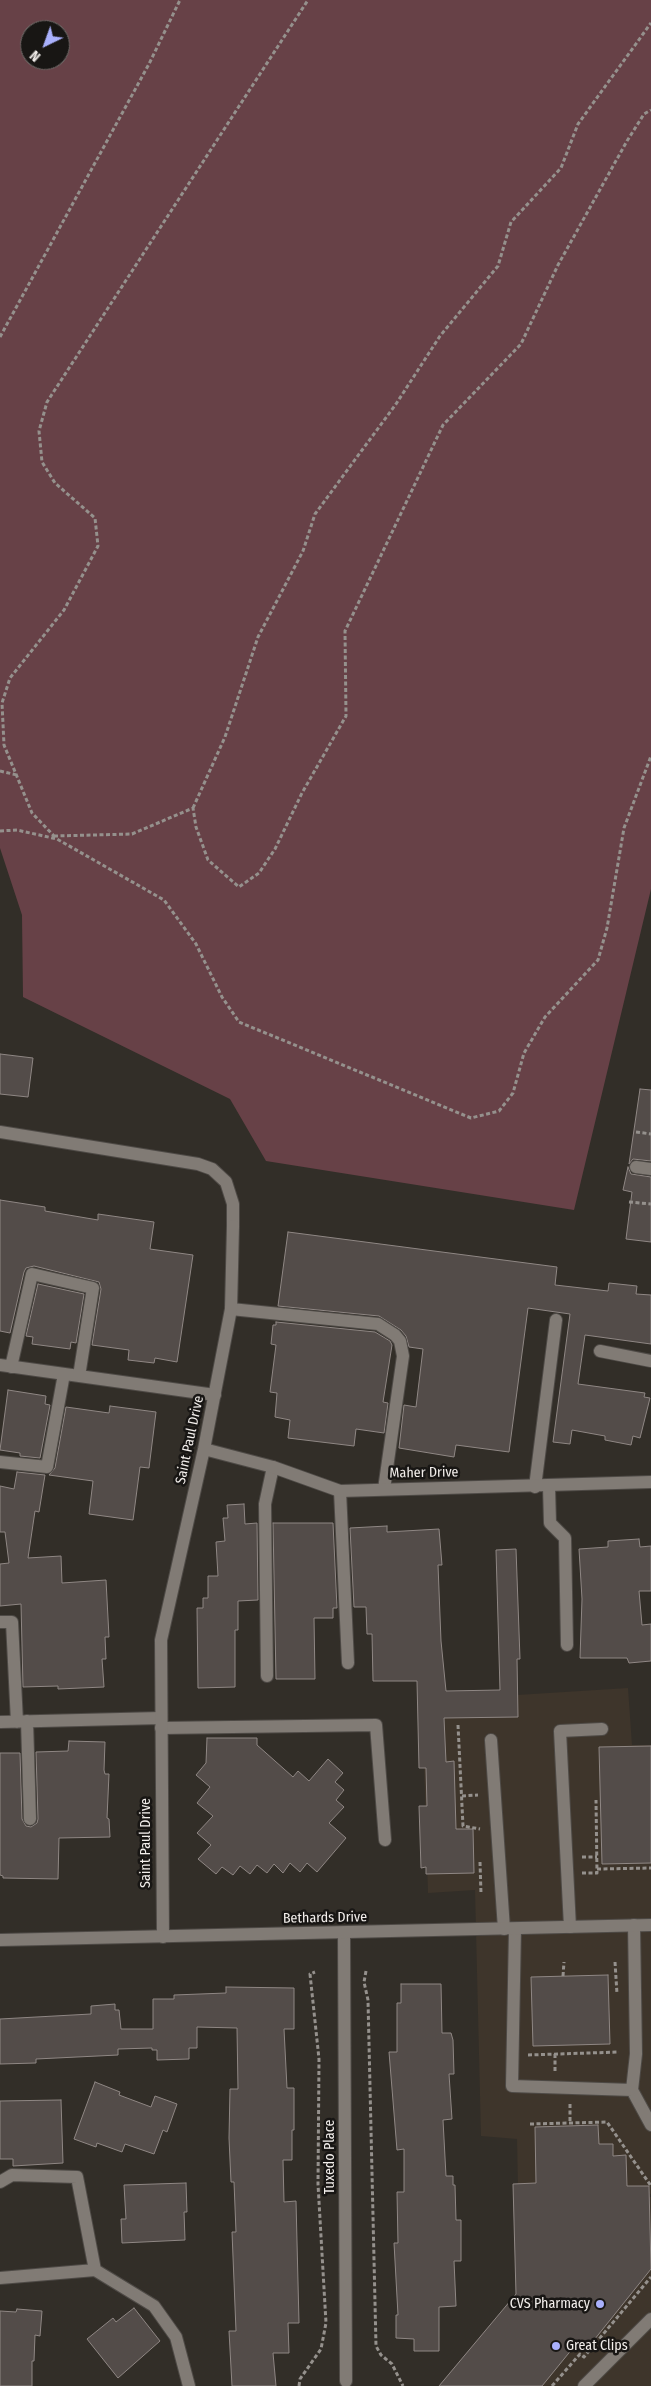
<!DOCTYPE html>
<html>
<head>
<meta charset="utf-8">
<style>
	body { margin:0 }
	#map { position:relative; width:651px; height:2386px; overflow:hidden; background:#322e28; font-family:"Fira Sans Condensed",sans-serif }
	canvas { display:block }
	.north { position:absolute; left:20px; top:20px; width:50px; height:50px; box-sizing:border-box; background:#181614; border:1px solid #706d6a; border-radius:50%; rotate:222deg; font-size:14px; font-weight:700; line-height:20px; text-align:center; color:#f3efec }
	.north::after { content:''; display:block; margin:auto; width:18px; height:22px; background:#a9b0fc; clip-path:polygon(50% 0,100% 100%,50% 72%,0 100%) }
</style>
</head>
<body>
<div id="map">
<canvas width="651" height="2386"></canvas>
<div class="north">N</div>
</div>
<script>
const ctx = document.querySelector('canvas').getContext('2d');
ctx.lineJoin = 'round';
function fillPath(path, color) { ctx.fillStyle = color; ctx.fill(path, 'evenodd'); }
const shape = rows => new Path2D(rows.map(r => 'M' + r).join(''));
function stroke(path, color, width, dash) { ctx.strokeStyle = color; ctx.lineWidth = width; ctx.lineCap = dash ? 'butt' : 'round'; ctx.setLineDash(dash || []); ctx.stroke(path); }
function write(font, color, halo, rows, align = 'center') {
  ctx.font = font + ' "Fira Sans Condensed",sans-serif'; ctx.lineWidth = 5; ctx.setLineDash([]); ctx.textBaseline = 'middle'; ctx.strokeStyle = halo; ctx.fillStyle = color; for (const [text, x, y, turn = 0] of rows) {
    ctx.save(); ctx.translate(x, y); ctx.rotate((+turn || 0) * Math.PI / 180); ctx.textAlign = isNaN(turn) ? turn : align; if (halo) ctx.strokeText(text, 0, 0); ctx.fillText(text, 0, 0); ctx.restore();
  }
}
fillPath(shape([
	[628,1688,632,1745,651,1745,651,2194,518,2188,517,2139,481,2136,475,1890,428,1893,422,1701],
	[518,2192,651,2197,651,2386,440,2386,521,2303]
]), '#3e352b');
fillPath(shape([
	[0,0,651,0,651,889,574,1210,266,1161,230,1099,23,997,22,915,0,848],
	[30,30,60,30,60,60,30,60]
]), '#674147');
const building = shape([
	[0,1054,33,1058,28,1097,0,1094,0,1054],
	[640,1089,651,1090,651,1161,633,1159,629,1164,640,1089],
	[628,1167,631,1174,651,1177,651,1242,626,1239,632,1192,623,1190,628,1167],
	[0,1200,45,1207,45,1211,98,1220,98,1214,154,1222,150,1249,193,1255,177,1362,155,1358,154,1363,128,1360,129,1350,92,1345,101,1289,99,1282,34,1266,26,1268,24,1272,10,1333,0,1331,0,1200],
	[288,1232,557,1267,555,1285,608,1291,609,1283,637,1286,636,1294,651,1295,651,1344,585,1335,578,1384,645,1393,644,1397,650,1398,640,1438,633,1436,631,1445,605,1440,605,1436,572,1430,570,1444,553,1442,570,1314,528,1308,509,1452,456,1445,454,1457,399,1448,404,1405,416,1407,423,1349,409,1347,406,1336,401,1330,379,1316,278,1306,288,1232],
	[38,1284,84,1294,76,1343,71,1342,70,1349,32,1344,33,1337,26,1336,38,1284],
	[276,1322,375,1332,390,1341,392,1345,383,1402,388,1403,384,1433,356,1429,354,1446,288,1438,290,1420,275,1417,277,1393,270,1392,276,1345,271,1344,273,1325,276,1325,276,1322],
	[8,1390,46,1396,45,1404,50,1405,40,1458,20,1456,20,1453,0,1450,8,1390],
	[110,1406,156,1412,149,1468,140,1467,133,1520,89,1514,93,1481,49,1475,55,1468,66,1407,109,1413,110,1406],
	[17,1472,45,1475,39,1512,35,1511,28,1558,61,1556,62,1583,106,1580,109,1637,105,1637,106,1659,102,1659,104,1687,58,1689,58,1686,23,1687,21,1604,0,1606,0,1564,9,1563,5,1532,0,1532,0,1486,14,1489,17,1472],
	[244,1504,245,1524,257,1523,258,1600,238,1601,238,1630,235,1630,235,1687,198,1688,197,1608,203,1608,203,1598,208,1598,208,1576,218,1576,216,1542,225,1541,223,1518,228,1518,227,1505,244,1504],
	[273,1523,333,1523,337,1608,333,1608,333,1618,314,1618,315,1679,276,1679,273,1523],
	[387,1526,387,1532,439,1529,442,1565,438,1565,441,1641,446,1691,500,1690,496,1550,516,1549,520,1659,517,1659,518,1717,444,1718,446,1762,454,1761,456,1829,473,1829,474,1873,426,1874,426,1867,421,1868,419,1806,427,1806,426,1768,419,1768,417,1681,373,1681,372,1634,367,1634,366,1607,354,1607,350,1528,387,1526],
	[639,1539,640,1547,651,1546,651,1591,639,1591,642,1625,651,1624,651,1661,629,1663,627,1658,580,1658,582,1599,579,1549,608,1547,608,1541,639,1539],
	[207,1738,257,1738,257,1745,293,1777,298,1771,309,1781,328,1759,343,1773,335,1782,344,1790,336,1800,344,1807,329,1823,346,1838,317,1872,307,1863,300,1872,290,1863,283,1873,274,1864,267,1873,257,1865,250,1874,240,1866,233,1875,222,1867,216,1874,198,1859,211,1845,197,1833,213,1816,197,1803,210,1787,196,1775,206,1763,207,1738],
	[69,1741,105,1742,104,1770,105,1774,109,1774,107,1818,109,1819,110,1837,59,1838,58,1879,3,1878,3,1876,0,1875,0,1753,20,1753,22,1819,26,1826,31,1827,37,1823,38,1819,36,1752,68,1751,69,1741],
	[651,1746,651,1863,602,1864,599,1747,651,1746],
	[608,1975,610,2044,533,2046,531,1977,608,1975],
	[401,1984,441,1984,442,2033,451,2033,453,2040,454,2074,449,2074,452,2119,443,2120,446,2176,453,2176,453,2185,455,2185,456,2220,461,2220,461,2261,454,2261,456,2306,439,2307,439,2351,414,2351,414,2339,396,2338,396,2315,398,2315,394,2243,398,2243,397,2192,404,2192,404,2149,397,2150,389,2052,397,2052,397,2003,401,2003,401,1984],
	[226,1987,294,1988,294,2029,284,2029,287,2088,294,2088,294,2130,292,2130,292,2160,283,2160,284,2202,296,2201,299,2323,288,2323,289,2353,273,2353,276,2386,232,2386,229,2331,236,2331,232,2232,236,2232,234,2182,231,2182,229,2138,230,2089,238,2089,237,2028,197,2027,197,2048,189,2048,189,2059,157,2060,157,2050,152,2050,152,2048,118,2049,118,2055,36,2059,36,2063,0,2064,0,2019,91,2014,91,2006,115,2004,115,2010,119,2010,121,2029,153,2029,153,1999,174,1999,174,1995,226,1993,226,1987],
	[95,2082,120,2092,119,2095,151,2107,155,2096,177,2104,167,2132,163,2130,154,2154,125,2144,122,2152,97,2143,96,2147,74,2139,95,2082],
	[61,2100,63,2163,13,2166,13,2159,0,2159,0,2101,61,2100],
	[598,2125,599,2144,613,2144,613,2156,626,2155,627,2186,649,2186,651,2269,586,2350,577,2343,542,2386,439,2386,516,2294,513,2184,536,2183,535,2127,598,2125],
	[186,2183,187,2212,184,2212,185,2240,122,2243,121,2219,126,2219,124,2185,186,2183],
	[134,2308,160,2341,118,2378,87,2339,113,2318,116,2322,134,2308],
	[17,2309,42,2311,40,2336,35,2335,34,2361,32,2361,32,2386,0,2386,0,2311,16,2312,17,2309]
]);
fillPath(building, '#534c49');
stroke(building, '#8f8784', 1);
const service = shape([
	[0,1132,198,1164,212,1169,226,1182,233,1204,233,1226],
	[636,1167,651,1169],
	[231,1309,378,1324,395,1335,400,1341,403,1356,384,1489],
	[600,1351,651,1361],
	[0,1365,215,1395],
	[11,1367,32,1274,93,1288,79,1376],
	[0,1462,47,1467,64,1374],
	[535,1487,556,1320],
	[549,1487,550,1523,565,1538,567,1645],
	[340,1491,348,1663],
	[0,1622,12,1622,17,1722],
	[267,1676,265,1504,273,1467],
	[27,1721,30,1819],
	[0,1722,161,1718],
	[161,1728,376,1725,385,1840],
	[491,1740,504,1929],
	[634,1925,636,2054,632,2090,651,2125],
	[570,1927,560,1731,602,1729],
	[515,1929,512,2086,632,2090],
	[584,2386,651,2319]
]);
const minor = shape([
	[204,1449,273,1467,340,1491,651,1482],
	[344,1933,346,2381],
	[163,1937,161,1640,204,1449,231,1309,233,1226],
	[0,2182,12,2175,77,2177,95,2270,154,2306,176,2337,189,2386],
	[0,2278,95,2270]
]);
const tertiary = shape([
	[0,1940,651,1925]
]);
stroke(service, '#4e4a46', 14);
stroke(minor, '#4e4a46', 14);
stroke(tertiary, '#4e4a46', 14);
stroke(shape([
	[0,337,149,64,180,0],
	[0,771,17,775],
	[193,808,225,737,258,637,303,551,315,514,396,404,440,336,498,266,511,222,561,168,578,124,651,23],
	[0,831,17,830,57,839,164,900,196,944,222,997,239,1022,471,1118,499,1111,513,1093,524,1053,545,1017,598,960,607,928,624,828,651,756],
	[54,836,132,834,193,808,196,827,208,860,239,887,259,873,275,849,302,793,346,716,345,631,443,425,521,344,558,265,627,141,644,114,651,110],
	[55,837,32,813,4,745,2,703,10,678,64,610,98,546,95,518,55,483,42,462,39,431,47,402,308,0],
	[636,1132,651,1134],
	[629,1202,651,1204],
	[458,1725,463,1826,480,1829],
	[462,1796,478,1795],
	[582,1857,597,1857],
	[480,1862,481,1894],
	[597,1869,651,1868],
	[582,1873,597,1873,596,1800],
	[615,1962,617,1994],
	[366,1971,364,1982,368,2000,376,2346,381,2355,392,2364,403,2386],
	[563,1976,564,1962],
	[555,2054,555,2071],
	[528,2055,619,2052],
	[570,2104,570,2123],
	[530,2124,607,2122,651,2186],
	[299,2386,300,2379,321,2349,326,2323,318,2184,319,2059,310,1974,315,1972],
	[552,2386,580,2354,584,2357,651,2277]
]), '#95918d', 3, [4, 2.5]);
stroke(service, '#817b75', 12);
stroke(minor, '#817b75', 12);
stroke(tertiary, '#817b75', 12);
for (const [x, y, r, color] of [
	[600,2304,5,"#a9b0fc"],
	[556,2346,5,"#a9b0fc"]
]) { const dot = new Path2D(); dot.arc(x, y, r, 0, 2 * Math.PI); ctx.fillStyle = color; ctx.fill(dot); stroke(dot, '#181614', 2); }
write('14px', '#f3efec', '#181614', [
	["Saint Paul Drive",190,1440,-78],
	["Maher Drive",424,1473,-1],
	["Saint Paul Drive",146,1843,-90],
	["Bethards Drive",325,1918,-1],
	["Tuxedo Place",330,2157,-90]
]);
write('14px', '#f3efec', '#181614', [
	["CVS Pharmacy",590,2304],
	["Great Clips",566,2346,"left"]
], 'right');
</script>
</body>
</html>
